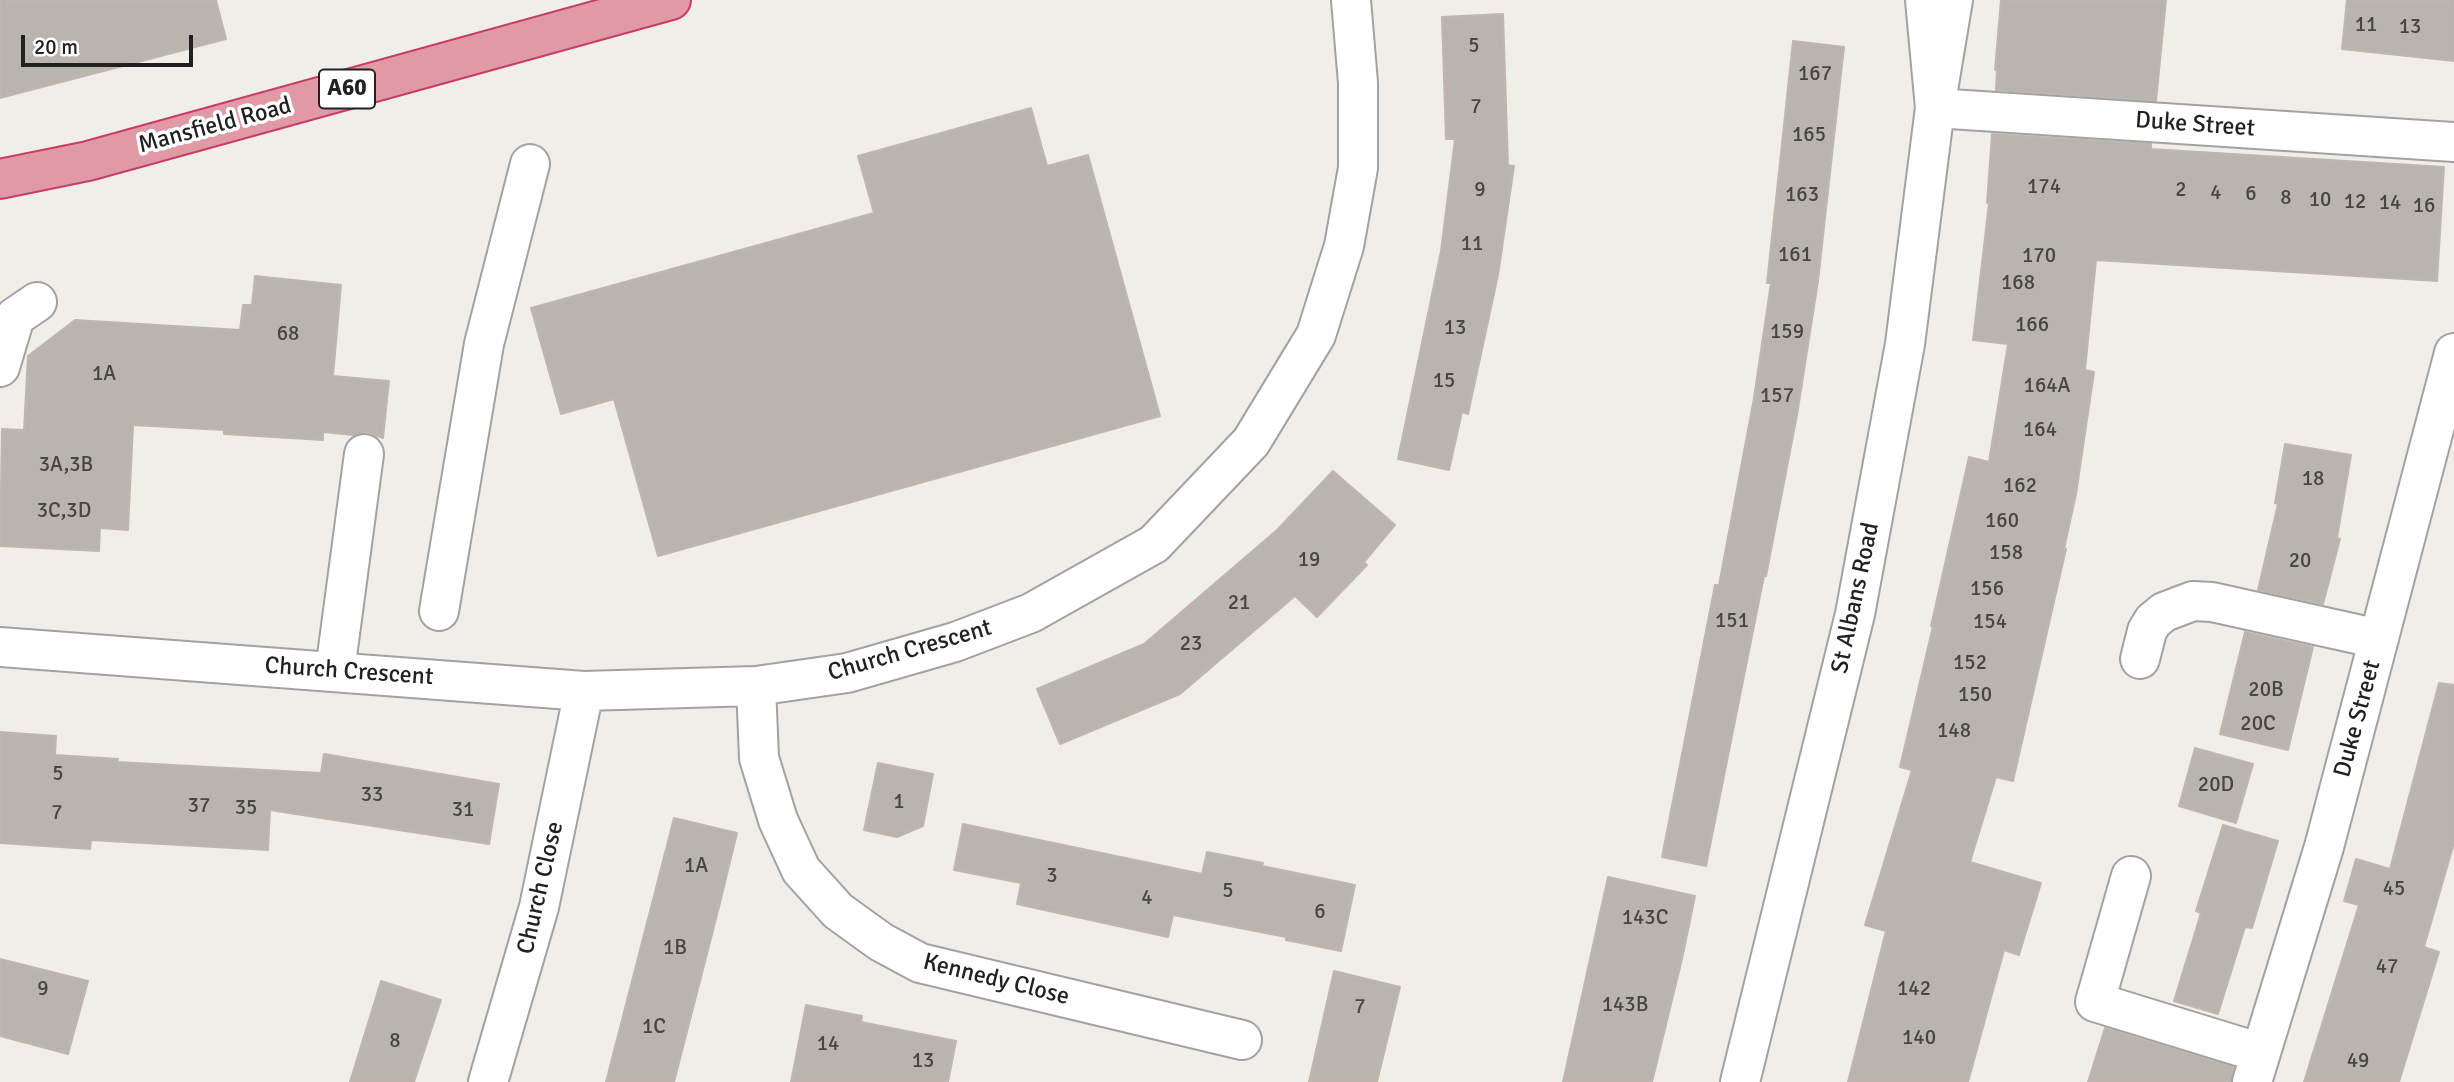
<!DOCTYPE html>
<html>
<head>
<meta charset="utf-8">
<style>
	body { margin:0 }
	#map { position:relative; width:2454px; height:1082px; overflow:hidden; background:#f0eee9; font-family:Signika,sans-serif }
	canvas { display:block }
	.scale { position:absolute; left:21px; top:35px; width:172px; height:32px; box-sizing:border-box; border:4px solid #212121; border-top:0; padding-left:9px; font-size:21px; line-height:24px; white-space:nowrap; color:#212121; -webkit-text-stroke:5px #fff; paint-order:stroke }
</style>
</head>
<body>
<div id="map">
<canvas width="2454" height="1082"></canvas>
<div class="scale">20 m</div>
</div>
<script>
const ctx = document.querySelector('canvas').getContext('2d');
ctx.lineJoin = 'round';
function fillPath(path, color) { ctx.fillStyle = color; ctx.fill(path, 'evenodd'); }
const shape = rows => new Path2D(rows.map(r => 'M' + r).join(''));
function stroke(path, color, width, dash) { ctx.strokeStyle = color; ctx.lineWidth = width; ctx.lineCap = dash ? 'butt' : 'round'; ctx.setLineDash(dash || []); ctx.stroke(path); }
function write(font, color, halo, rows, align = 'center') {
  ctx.font = font + ' Signika,sans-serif'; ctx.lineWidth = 7; ctx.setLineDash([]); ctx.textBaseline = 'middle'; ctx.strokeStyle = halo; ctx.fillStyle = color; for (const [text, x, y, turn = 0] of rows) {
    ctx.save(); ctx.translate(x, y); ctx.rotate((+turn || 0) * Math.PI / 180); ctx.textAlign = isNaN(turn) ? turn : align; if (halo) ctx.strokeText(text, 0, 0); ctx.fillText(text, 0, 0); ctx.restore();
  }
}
const building = shape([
	[0,0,216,0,226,39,0,98,0,0],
	[2001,0,2166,0,2156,101,1996,90,1997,70,1995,70,2001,0],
	[2347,0,2454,0,2454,61,2342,49,2347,0],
	[1503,14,1508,165,1514,166,1498,275,1468,414,1462,412,1449,470,1398,459,1441,251,1455,139,1446,139,1442,17,1503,14],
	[1793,41,1844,47,1818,281,1797,415,1766,576,1764,576,1706,866,1662,857,1715,585,1719,585,1754,398,1771,283,1767,283,1793,41],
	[1031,108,1047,166,1088,155,1160,416,658,556,614,399,561,414,531,308,874,213,858,156,1031,108],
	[1992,134,2151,144,2151,149,2444,167,2437,281,2096,260,2085,370,2094,372,2076,494,2064,549,2066,549,2013,781,1996,777,1970,862,2041,883,2019,955,2004,950,1968,1082,1848,1082,1886,931,1865,925,1912,770,1900,767,1933,626,1931,626,1969,457,1989,462,2008,344,1973,340,1989,203,1987,203,1992,134],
	[255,276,341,285,333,376,389,381,383,438,366,432,354,435,323,432,323,440,224,434,224,430,133,425,128,530,100,528,99,551,0,546,2,429,24,430,28,356,75,320,240,330,243,305,252,305,255,276],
	[2285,444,2351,455,2337,538,2340,539,2323,604,2258,590,2278,504,2275,503,2285,444],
	[1333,471,1395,525,1364,562,1367,565,1317,617,1295,596,1180,694,1060,744,1037,689,1144,644,1277,530,1333,471],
	[2245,632,2313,647,2288,750,2220,734,2245,632],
	[2439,683,2454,685,2454,843,2424,947,2439,952,2399,1082,2304,1082,2359,905,2344,901,2356,859,2390,869,2439,683],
	[0,732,56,736,55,755,118,759,117,762,321,773,324,754,499,784,489,844,270,810,268,850,91,840,90,849,0,843,0,732],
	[2195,748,2253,764,2236,823,2179,806,2195,748],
	[878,763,933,774,923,826,897,837,864,830,878,763],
	[674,818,737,833,719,907,674,1082,606,1082,674,818],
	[963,824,1202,874,1207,852,1263,863,1262,866,1355,885,1341,951,1286,940,1286,937,1173,915,1168,937,1017,904,1021,883,954,870,963,824],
	[2223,825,2278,841,2252,928,2245,927,2218,1014,2174,1001,2201,913,2196,911,2223,825],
	[1608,877,1695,896,1682,959,1652,1082,1563,1082,1608,877],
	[0,959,88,981,68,1054,0,1036,0,959],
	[1334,971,1400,987,1377,1082,1309,1082,1334,971],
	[381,981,441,1000,414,1082,350,1082,381,981],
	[806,1005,862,1016,861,1022,956,1041,948,1082,791,1082,806,1005],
	[2105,1028,2234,1067,2231,1082,2088,1082,2105,1028]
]);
fillPath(building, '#bab4af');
stroke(building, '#c1b6ad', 2);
const minor = shape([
	[1925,0,1935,108,2454,142],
	[0,367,15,317,37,302],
	[439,611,484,344,530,164],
	[0,647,584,691,756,686,847,673,955,642,1031,613,1154,544,1251,442,1316,335,1344,246,1358,168,1358,83,1351,0],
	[2140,659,2147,631,2153,621,2164,612,2193,601,2212,602,2379,639],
	[335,671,364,454],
	[756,686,759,758,778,820,801,870,838,911,881,942,920,963,1242,1040],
	[2131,876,2095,1002,2261,1053],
	[488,1082,539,907,584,691],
	[1740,1082,1855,614,1905,344,1935,108,1953,0],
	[2252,1082,2324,847,2454,353]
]);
const highway = shape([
	[0,179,88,161,671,0]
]);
stroke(minor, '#a2a2a2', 42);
stroke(highway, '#c93c68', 42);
stroke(minor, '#fff', 38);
stroke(highway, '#df9aa5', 38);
write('21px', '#474644', null, [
	["11",2366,25],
	["13",2410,27],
	["5",1474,46],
	["167",1815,74],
	["7",1476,107],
	["165",1809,135],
	["174",2044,187],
	["9",1480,190],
	["2",2181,190],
	["4",2216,193],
	["6",2251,194],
	["163",1802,195],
	["8",2286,198],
	["10",2320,200],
	["12",2355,202],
	["14",2390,203],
	["16",2424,206],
	["11",1472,244],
	["161",1795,255],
	["170",2039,256],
	["168",2018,283],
	["166",2032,325],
	["13",1455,328],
	["159",1787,332],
	["68",288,334],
	["1A",104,374],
	["15",1444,381],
	["164A",2047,386],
	["157",1777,396],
	["164",2040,430],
	["3A,3B",66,465],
	["18",2313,479],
	["162",2020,486],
	["3C,3D",64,511],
	["160",2002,521],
	["158",2006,553],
	["19",1309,560],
	["20",2300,561],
	["156",1987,589],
	["21",1239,603],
	["151",1732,621],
	["154",1990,622],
	["23",1191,644],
	["152",1970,663],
	["20B",2266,690],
	["150",1975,695],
	["20C",2258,724],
	["148",1954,731],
	["5",58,774],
	["20D",2216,785],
	["33",372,795],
	["1",899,802],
	["37",199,806],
	["35",246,808],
	["31",463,810],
	["7",57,813],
	["1A",696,866],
	["3",1052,876],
	["45",2394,889],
	["5",1228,891],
	["4",1147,898],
	["6",1320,912],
	["143C",1645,918],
	["1B",675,948],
	["47",2387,967],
	["9",43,989],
	["142",1914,989],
	["143B",1625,1005],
	["7",1360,1007],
	["1C",654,1027],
	["140",1919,1038],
	["8",395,1041],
	["14",828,1044],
	["13",923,1061],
	["49",2358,1061]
]);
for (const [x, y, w] of [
	[347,89,56]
]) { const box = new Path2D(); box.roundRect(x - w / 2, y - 19.5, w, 39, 5); ctx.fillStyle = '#fff'; ctx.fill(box); stroke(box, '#212121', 2); }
write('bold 23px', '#212121', null, [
	["A60",347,89]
]);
write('24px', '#212121', '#fff', [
	["Duke Street",2195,125,4],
	["Mansfield Road",215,126,-15],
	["St Albans Road",1856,598,-78],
	["Church Crescent",910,651,-16],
	["Church Crescent",349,672,4],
	["Duke Street",2358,719,-75],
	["Church Close",541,888,-77],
	["Kennedy Close",996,980,14]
]);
</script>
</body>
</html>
